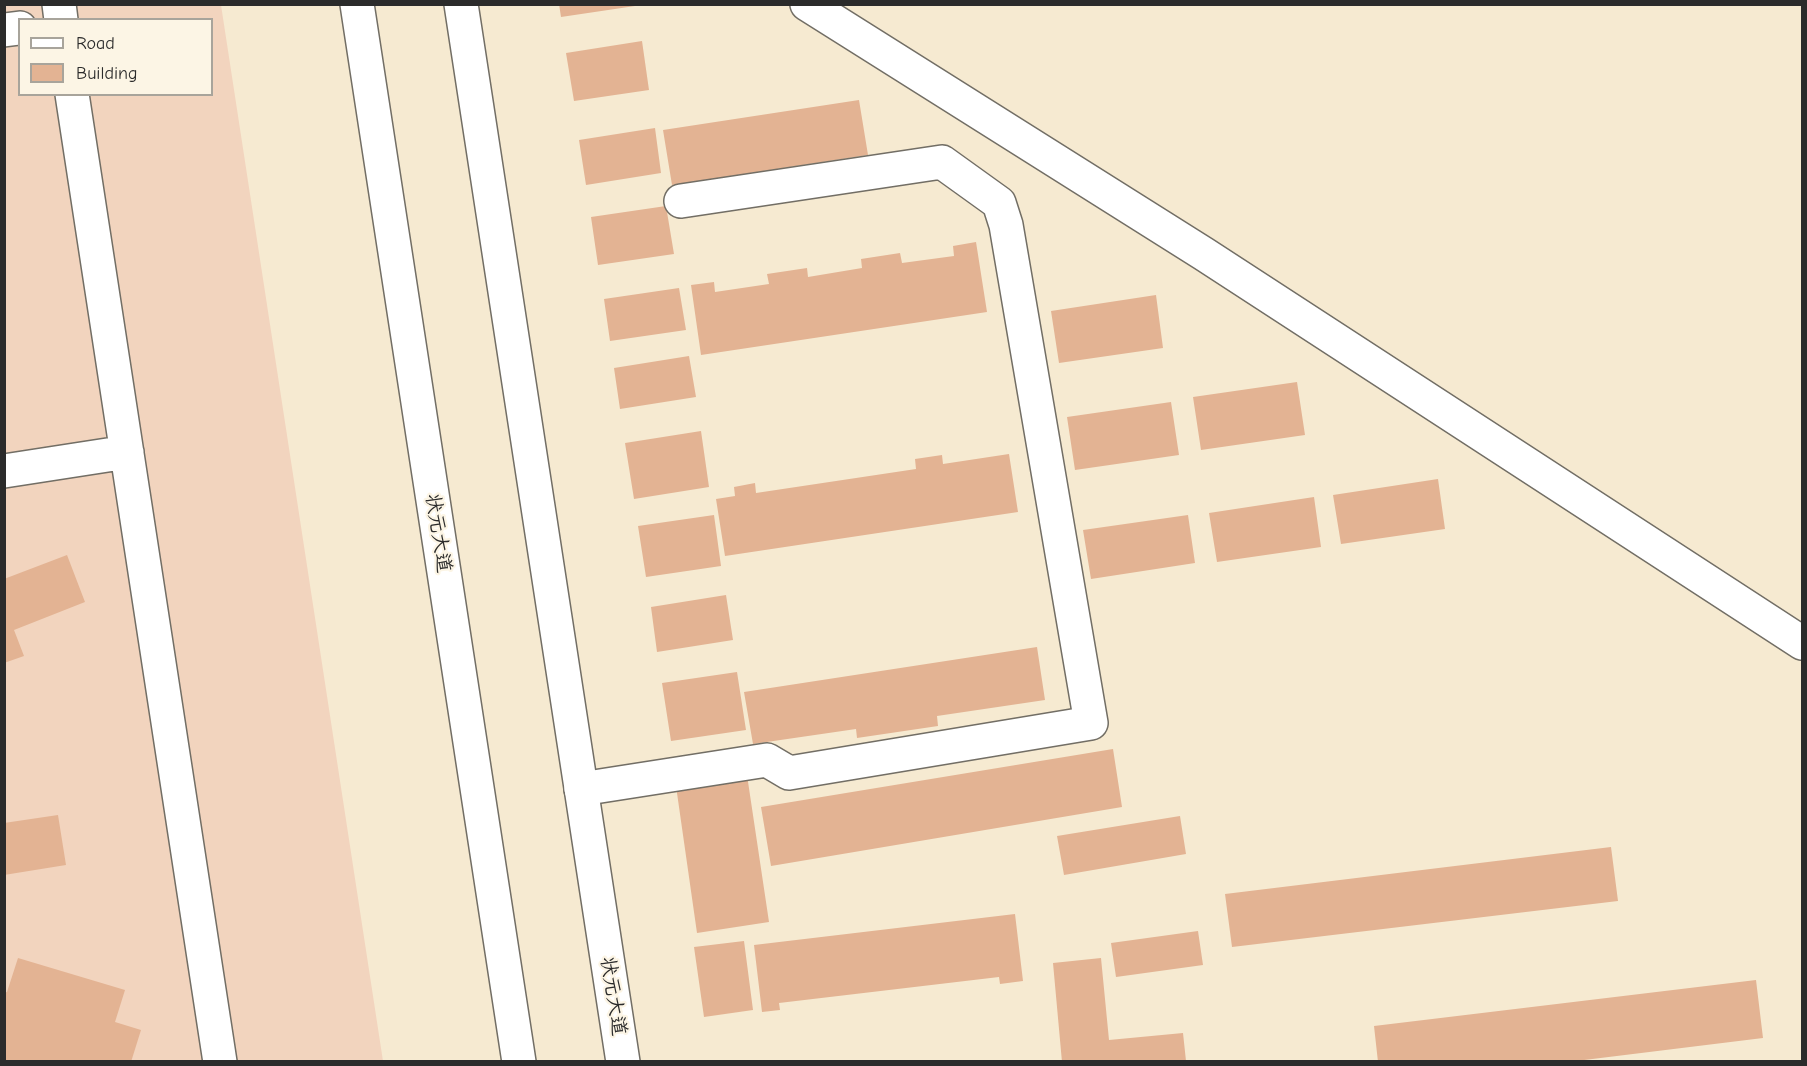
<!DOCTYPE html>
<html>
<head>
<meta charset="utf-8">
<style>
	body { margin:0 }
	#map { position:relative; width:1807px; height:1066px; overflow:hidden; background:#f6ead1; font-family:"Comic Neue",sans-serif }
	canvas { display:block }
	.frame { position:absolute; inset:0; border:6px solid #2b2b2b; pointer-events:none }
	.legend { position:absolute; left:18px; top:18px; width:195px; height:78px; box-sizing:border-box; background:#fcf5e5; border:2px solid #a8a49b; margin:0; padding:8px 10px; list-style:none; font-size:18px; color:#2b2b2b }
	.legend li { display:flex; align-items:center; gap:12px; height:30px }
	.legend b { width:30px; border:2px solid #a8a49b }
</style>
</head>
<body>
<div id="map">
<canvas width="1807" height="1066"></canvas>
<div class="frame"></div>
<ul class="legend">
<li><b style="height:8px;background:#fff"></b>Road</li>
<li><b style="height:16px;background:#e3b393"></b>Building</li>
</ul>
</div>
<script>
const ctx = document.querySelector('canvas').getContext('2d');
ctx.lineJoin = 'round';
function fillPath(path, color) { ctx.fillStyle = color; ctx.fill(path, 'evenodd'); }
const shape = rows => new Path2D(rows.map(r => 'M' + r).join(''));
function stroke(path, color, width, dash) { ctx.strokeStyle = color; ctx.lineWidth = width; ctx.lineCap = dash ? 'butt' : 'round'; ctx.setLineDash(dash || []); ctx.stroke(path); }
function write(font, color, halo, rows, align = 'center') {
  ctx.font = font + ' "Comic Neue","LXGW WenKai TC",sans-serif'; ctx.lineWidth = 4.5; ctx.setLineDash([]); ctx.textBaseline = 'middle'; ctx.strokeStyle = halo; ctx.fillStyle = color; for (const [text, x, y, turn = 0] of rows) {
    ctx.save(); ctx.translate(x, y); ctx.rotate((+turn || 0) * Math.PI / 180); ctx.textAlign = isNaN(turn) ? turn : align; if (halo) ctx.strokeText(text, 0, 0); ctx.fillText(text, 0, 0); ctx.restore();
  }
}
fillPath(shape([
	[5,5,221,5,383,1061,5,1062],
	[20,20,212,20,212,94,20,94]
]), '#f2d4be');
fillPath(shape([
	[559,4,635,4,635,6,561,17],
	[642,41,649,90,574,101,566,53],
	[859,100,868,155,672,185,663,130],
	[655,128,661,173,586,185,579,140],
	[666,206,674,254,598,265,591,217],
	[976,242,987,312,701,355,691,285,714,282,715,292,769,284,767,274,807,268,808,277,862,268,861,259,900,253,902,263,954,256,953,246],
	[679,288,686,330,610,341,604,299],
	[1156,295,1163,348,1059,363,1051,311],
	[689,356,696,397,620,409,614,368],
	[1297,382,1305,435,1201,450,1193,397],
	[1171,402,1179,455,1075,470,1067,417],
	[701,431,709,487,634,499,625,443],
	[1009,454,1018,512,725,556,716,499,735,496,734,487,755,483,756,493,916,469,915,459,942,455,943,464],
	[1438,479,1445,529,1341,544,1333,495],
	[1314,497,1321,547,1217,562,1209,513],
	[714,515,721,566,646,577,638,526],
	[1188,515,1195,563,1091,579,1083,530],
	[67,555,85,602,14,630,24,656,4,663,4,579],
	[726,595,733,640,657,652,651,607],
	[1037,647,1045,700,937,716,938,726,857,738,856,729,753,744,744,692],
	[737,672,746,730,671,741,662,683],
	[1113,749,1122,807,771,866,761,807],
	[747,775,769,922,697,933,676,786],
	[58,815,66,865,4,875,4,823],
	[1180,816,1186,854,1064,875,1057,836],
	[1611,847,1618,901,1232,947,1225,894],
	[1015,914,1023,981,1000,984,999,977,779,1003,780,1010,762,1012,754,945],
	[1198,931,1203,965,1116,977,1111,943],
	[744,941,753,1010,704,1017,694,947],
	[18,958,125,990,115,1022,141,1030,131,1062,4,1062,4,993,7,992],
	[1101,958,1109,1040,1183,1033,1186,1061,1062,1062,1053,963],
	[1756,980,1763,1038,1568,1062,1378,1062,1374,1026]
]), '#e3b393');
const minor = shape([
	[59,4,61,20],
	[807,4,1204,254,1802,643],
	[4,30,20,28],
	[72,94,220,1062],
	[4,471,127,452],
	[581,789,767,760,789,773,1091,723,1006,225,999,203,942,162,681,201]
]);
const major = shape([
	[357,4,519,1062],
	[461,4,623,1062]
]);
stroke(minor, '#726e65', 36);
stroke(major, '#726e65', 36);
stroke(minor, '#fff', 33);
stroke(major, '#fff', 33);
write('20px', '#2b2b2b', '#fcf5e5', [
	["状元大道",438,533,81],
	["状元大道",613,996,81]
]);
</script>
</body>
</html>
